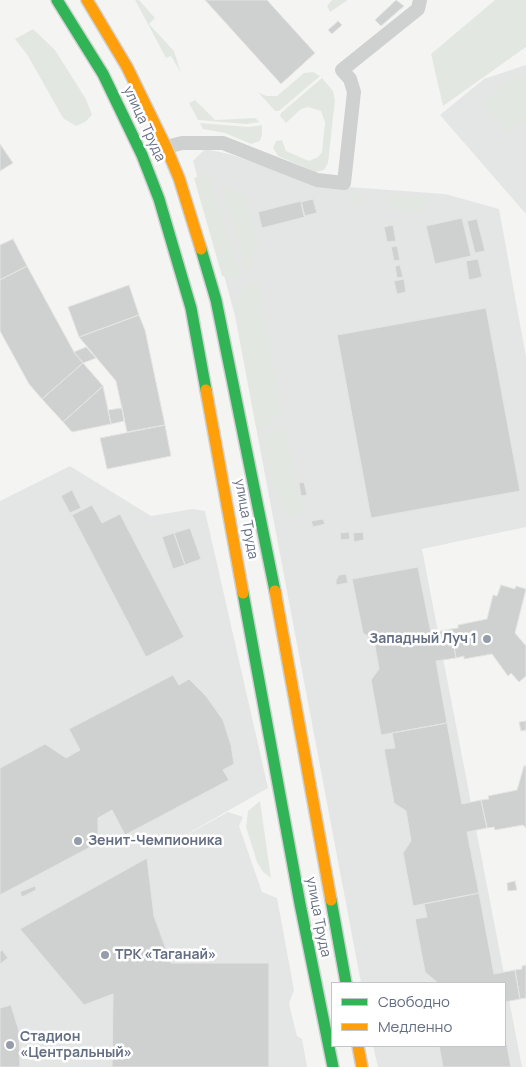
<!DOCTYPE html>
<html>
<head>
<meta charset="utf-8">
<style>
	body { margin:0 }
	#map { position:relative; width:526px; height:1067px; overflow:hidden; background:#f4f5f3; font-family:Manrope,sans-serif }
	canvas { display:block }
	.legend { position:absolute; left:331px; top:982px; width:175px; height:65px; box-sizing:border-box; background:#fff; border:1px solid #c1c5cd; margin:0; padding:6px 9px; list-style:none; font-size:15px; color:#646e83 }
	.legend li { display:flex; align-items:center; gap:10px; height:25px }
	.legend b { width:25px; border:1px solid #c1c5cd }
</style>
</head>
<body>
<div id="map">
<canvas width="526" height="1067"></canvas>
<ul class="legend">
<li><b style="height:6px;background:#30b455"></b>Свободно</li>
<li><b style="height:6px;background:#ff9f0a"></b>Медленно</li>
</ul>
</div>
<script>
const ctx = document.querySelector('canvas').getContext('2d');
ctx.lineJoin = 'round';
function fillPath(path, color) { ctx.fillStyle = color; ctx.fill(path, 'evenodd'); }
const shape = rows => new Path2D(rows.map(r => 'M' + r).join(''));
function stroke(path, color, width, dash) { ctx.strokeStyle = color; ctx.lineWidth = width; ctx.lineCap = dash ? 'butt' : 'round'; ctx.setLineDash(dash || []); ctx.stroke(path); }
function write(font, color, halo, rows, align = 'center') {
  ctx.font = font + ' Manrope,sans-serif'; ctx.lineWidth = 5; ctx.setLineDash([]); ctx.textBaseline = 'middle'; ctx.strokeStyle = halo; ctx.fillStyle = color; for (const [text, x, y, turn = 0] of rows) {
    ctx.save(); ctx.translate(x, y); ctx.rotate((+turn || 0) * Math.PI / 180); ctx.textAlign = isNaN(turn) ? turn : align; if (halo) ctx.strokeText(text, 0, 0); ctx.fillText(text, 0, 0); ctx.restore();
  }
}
fillPath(shape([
	[526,65,526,214,440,115,484,79],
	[205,149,229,154,321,185,445,194,499,209,526,357,526,527,422,549,522,1067,378,1067,373,1046,505,1046,505,983,361,983,235,316,193,161],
	[70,466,151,516,193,509,205,511,268,788,152,854,228,812,243,817,239,826,262,892,277,898,294,990,289,1004,297,1036,302,1039,307,1067,0,1067,0,501]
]), '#e4e5e5');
fillPath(shape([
	[135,0,139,0,155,18,149,24,174,51,181,73,171,56,166,58],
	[332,0,348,0,330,12,327,6],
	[495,0,526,0,526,47,443,106,431,54],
	[33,29,55,50,86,99,92,115,85,122,76,126,63,118,28,56,15,39],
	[313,72,320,76,279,111,275,111,258,92,266,96,277,96,304,73],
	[517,72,526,81,526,118,509,134,482,104],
	[322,78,333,91,335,100,328,163,324,170,315,172,278,156,273,148,276,141,282,140,286,151,309,161,318,157,322,152,325,122,321,111,308,107,301,109,286,123,280,116,281,113],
	[195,100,215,120,255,118,260,122,247,124,198,120,189,103],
	[200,123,249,127,262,125,262,135,260,141,251,144,225,133,203,129],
	[203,175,211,179,240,276,236,278,222,276,194,178],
	[221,184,246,196,258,247,250,257,252,266,246,270],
	[350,194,361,194,363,203,362,207,352,206],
	[389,194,422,197,426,204,424,209,422,211,392,210,387,203],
	[257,280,282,413,259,430,256,427,235,308,242,292],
	[280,428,284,429,304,512,287,517,273,486,262,442],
	[260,801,271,878,263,872,257,862,246,827,248,811]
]), '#e2e8e1');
const building = shape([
	[205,0,267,0,315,53,281,84,205,0],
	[396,0,404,6,381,26,375,20,396,0],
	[338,21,342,25,332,34,328,30,338,21],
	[0,144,13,163,0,171,0,144],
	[313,199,317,213,304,216,301,202,313,199],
	[301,201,305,217,262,228,258,212,301,201],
	[462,218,471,256,435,264,426,226,462,218],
	[477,219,485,251,475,253,467,221,477,219],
	[393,225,396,241,387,242,384,227,393,225],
	[13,239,27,266,0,280,0,245,13,239],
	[397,246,400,260,394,261,391,247,397,246],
	[478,259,482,277,469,280,466,261,478,259],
	[400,265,403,277,397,278,395,266,400,265],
	[27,266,74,352,83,363,42,399,29,384,0,331,0,280,27,266],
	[404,279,406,292,397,294,394,281,404,279],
	[129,285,139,315,79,337,68,307,129,285],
	[486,308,520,491,371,518,337,335,486,308],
	[139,315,145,330,165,425,127,432,116,381,79,337,139,315],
	[86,347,96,358,83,363,74,352,86,347],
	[83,363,103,386,63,422,42,399,83,363],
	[103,386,111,424,72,432,63,422,103,386],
	[122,408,124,421,111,424,108,410,122,408],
	[165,425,171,456,107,469,100,438,165,425],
	[304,482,307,495,301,496,299,483,304,482],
	[72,490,81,508,70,513,61,496,72,490],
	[92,505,102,523,120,514,184,637,146,657,72,515,92,505],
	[323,519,325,524,313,527,311,521,323,519],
	[190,528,201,559,185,565,174,533,190,528],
	[349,532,350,539,341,540,340,533,349,532],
	[363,532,364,540,354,542,353,533,363,532],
	[174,533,185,565,173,569,162,537,174,533],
	[418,567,431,633,451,629,456,658,436,661,447,723,381,735,371,680,379,669,374,641,363,633,352,579,418,567],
	[346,574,348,583,336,585,336,580,339,575,346,574],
	[501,585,515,589,516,586,526,589,515,633,526,646,526,676,519,682,511,673,508,676,492,654,464,659,464,656,456,658,451,629,458,628,458,625,487,619,493,595,497,596,501,585],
	[173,675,179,685,189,679,206,696,223,720,231,745,234,764,223,770,229,780,125,835,112,810,98,818,98,843,0,895,0,768,45,744,66,758,80,750,69,729,173,675],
	[526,721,526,730,521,731,519,722,526,721],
	[447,723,462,804,481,800,487,828,467,832,479,893,413,906,403,853,411,841,406,811,394,803,384,749,395,748,392,733,447,723],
	[524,766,526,766,526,828,523,825,495,830,494,827,487,828,481,800,489,799,488,796,517,790,524,766],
	[147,858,154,916,171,963,269,963,269,1067,112,1067,113,994,84,1005,20,929,147,858],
	[515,881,517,890,508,891,507,883,515,881],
	[35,886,36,890,22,897,20,892,35,886],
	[479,893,494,974,515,970,520,999,505,1002,505,983,438,983,425,972,415,919,427,917,424,904,479,893],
	[2,950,8,958,0,964,0,952,2,950],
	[526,965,526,998,520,999,515,970,522,969,522,966,526,965],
	[11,1005,19,1031,20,1067,0,1067,0,1008,11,1005],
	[505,1035,511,1067,443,1067,439,1046,505,1046,505,1035]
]);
fillPath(building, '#cfd1d1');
stroke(building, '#e4e4e3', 1);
const fast = shape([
	[57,0,103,74,142,155,159,199,191,308,206,390],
	[201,249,216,300,275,591],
	[243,593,300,904,333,1067],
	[331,900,346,983]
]);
const slow = shape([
	[87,0,127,67,166,147,179,178,201,249],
	[206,390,243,593],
	[275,591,331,900],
	[358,1046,362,1067]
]);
stroke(fast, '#d0d1d2', 14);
stroke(slow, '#d0d1d2', 14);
stroke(shape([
	[166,147,182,143,223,143,317,180,344,183,354,92,350,79,342,70,418,9,420,0]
]), '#cfd0d0', 14);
stroke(fast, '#30b455', 11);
stroke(slow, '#ff9f0a', 11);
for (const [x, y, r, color] of [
	[487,639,5,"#969daa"],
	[78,841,5,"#969daa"],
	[105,955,5,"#969daa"],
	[10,1045,5,"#969daa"]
]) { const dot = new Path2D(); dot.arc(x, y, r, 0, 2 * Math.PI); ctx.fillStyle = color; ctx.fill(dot); stroke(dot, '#fff', 2); }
write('14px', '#646e83', '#fff', [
	["улица Труда",144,124,65],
	["улица Труда",246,519,80],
	["улица Труда",318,917,79]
]);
write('bold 14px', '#646e83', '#fff', [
	["Западный Луч 1",477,639,"right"],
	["Зенит-Чемпионика",88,841],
	["ТРК «Таганай»",115,955],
	["Стадион",20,1037],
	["«Центральный»",20,1053]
], 'left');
</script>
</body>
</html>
